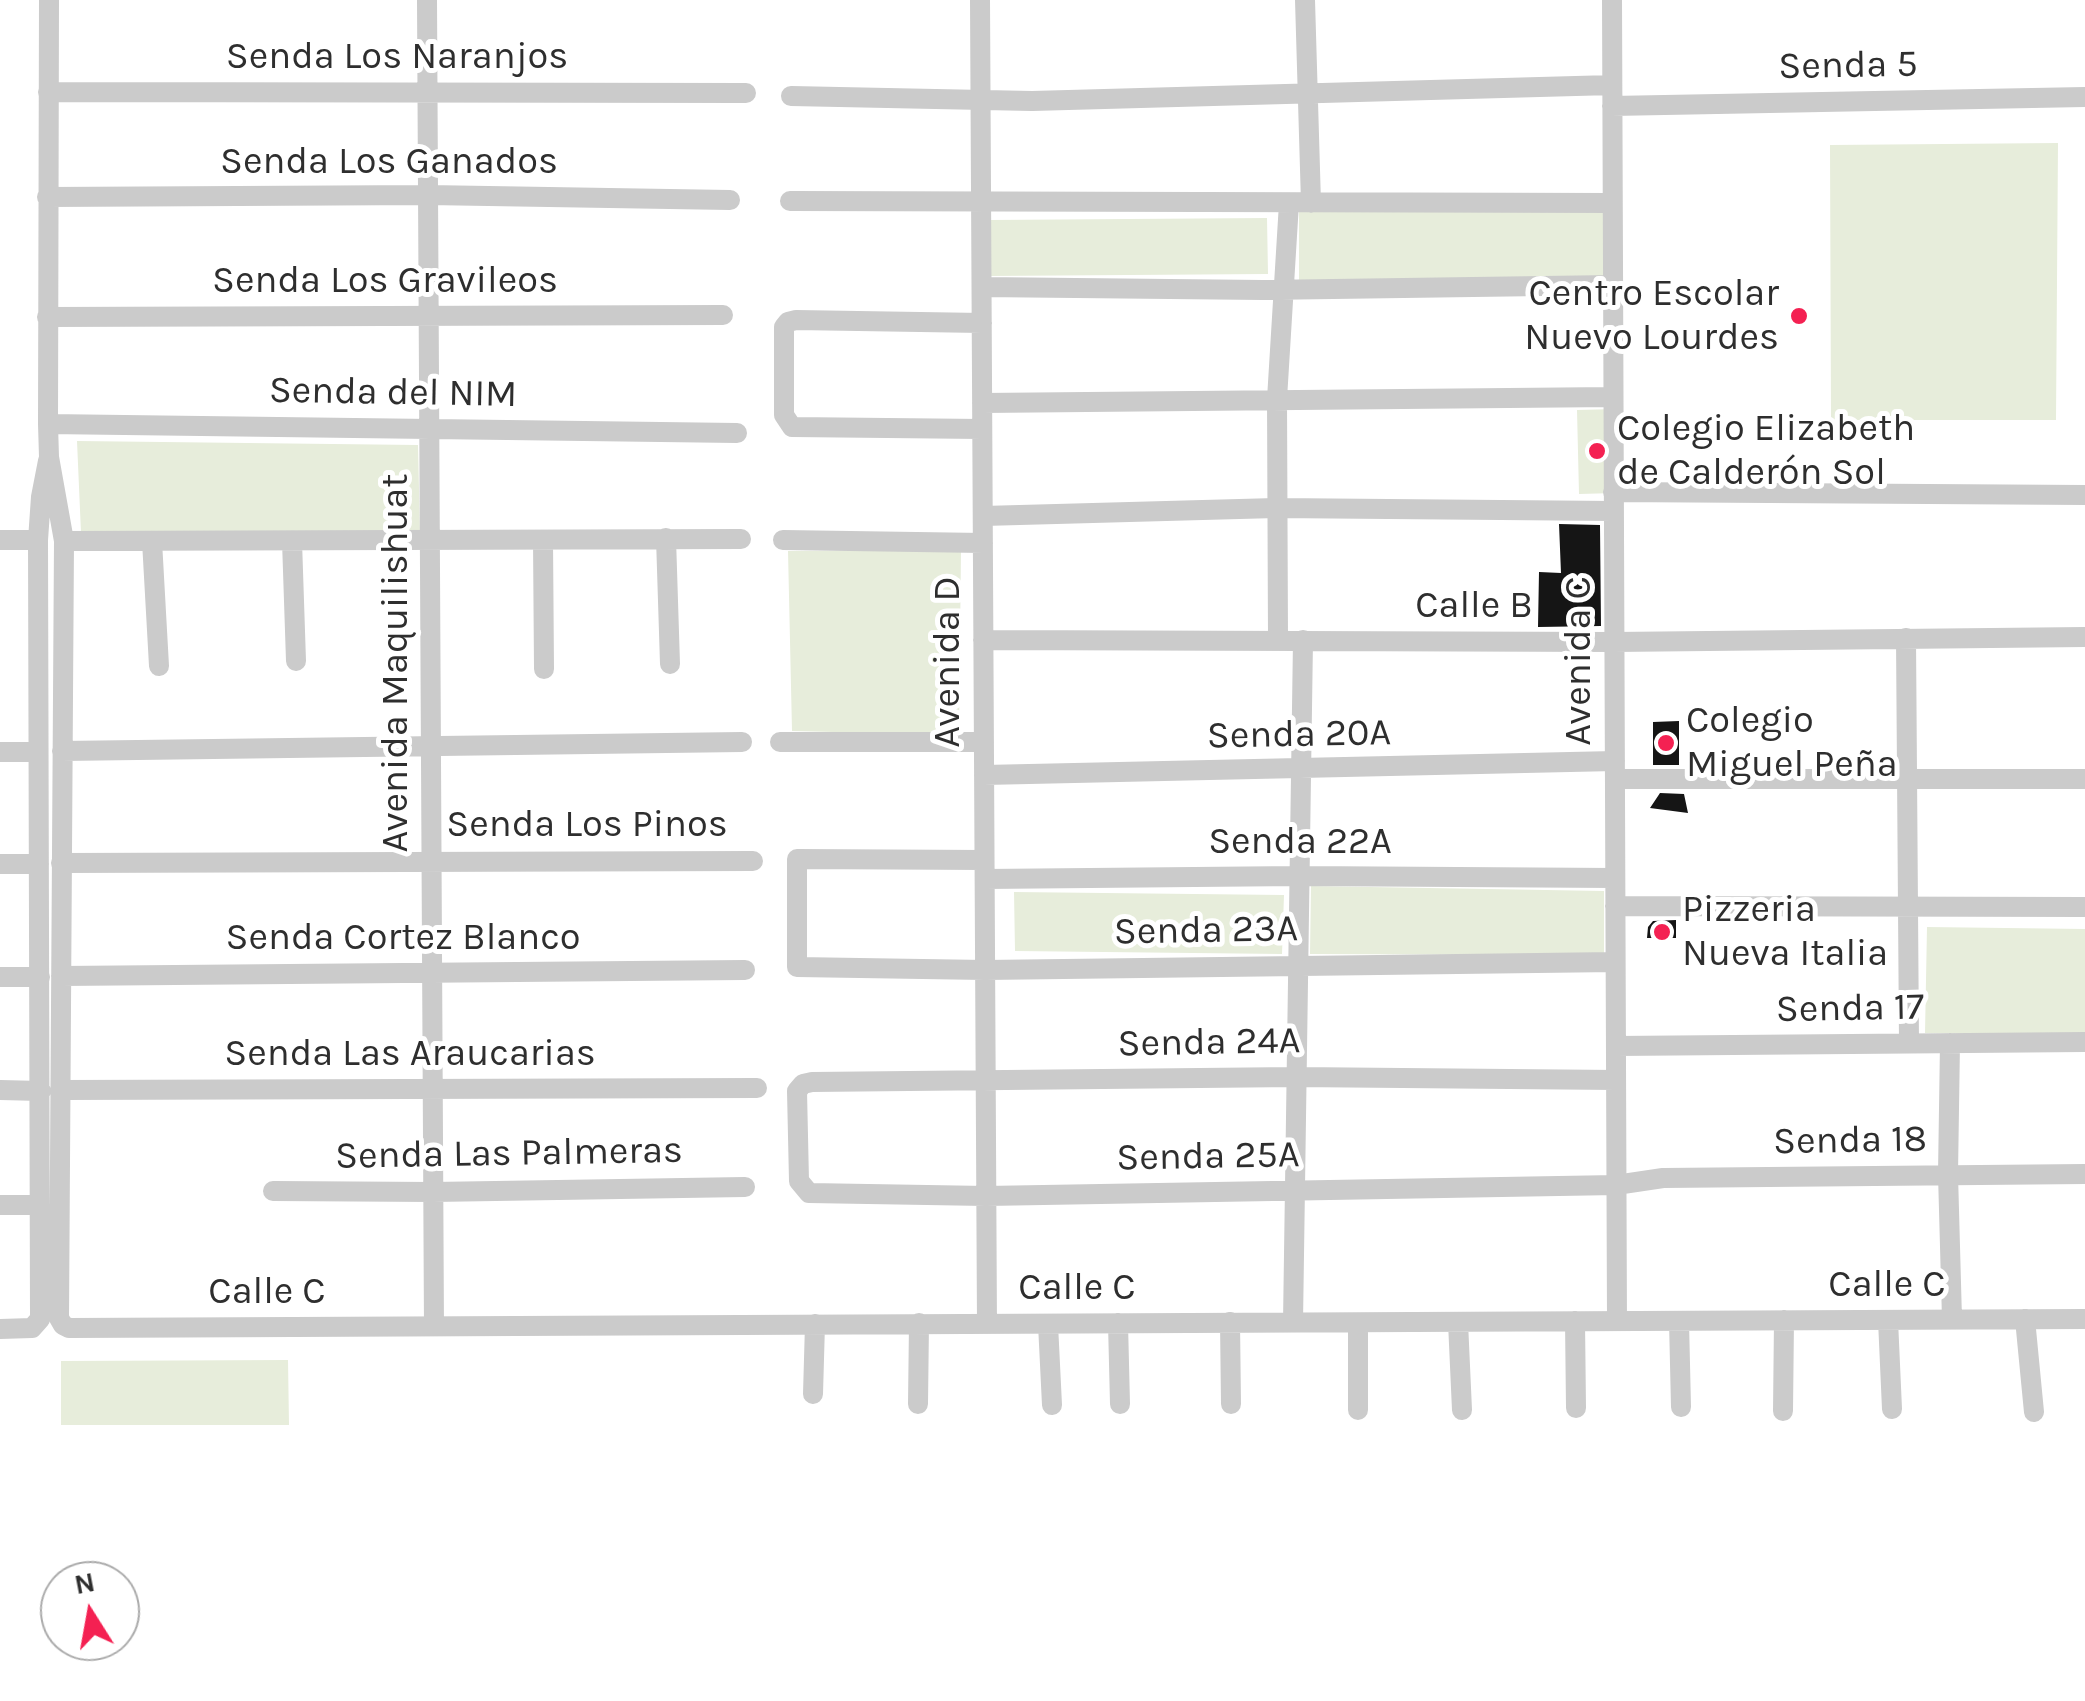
<!DOCTYPE html>
<html>
<head>
<meta charset="utf-8">
<style>
	body { margin:0 }
	#map { position:relative; width:2085px; height:1701px; overflow:hidden; background:#fff; font-family:Karla,sans-serif }
	canvas { display:block }
	.north { position:absolute; left:40px; top:1561px; width:100px; height:100px; box-sizing:border-box; background:#fff; border:2px solid #ababab; border-radius:50%; rotate:349deg; font-size:28px; font-weight:700; line-height:40px; text-align:center; color:#2e2e2e }
	.north::after { content:''; display:block; margin:auto; width:35px; height:45px; background:#f42152; clip-path:polygon(50% 0,100% 100%,50% 72%,0 100%) }
</style>
</head>
<body>
<div id="map">
<canvas width="2085" height="1701"></canvas>
<div class="north">N</div>
</div>
<script>
const ctx = document.querySelector('canvas').getContext('2d');
ctx.lineJoin = 'round';
function fillPath(path, color) { ctx.fillStyle = color; ctx.fill(path, 'evenodd'); }
const shape = rows => new Path2D(rows.map(r => 'M' + r).join(''));
function stroke(path, color, width, dash) { ctx.strokeStyle = color; ctx.lineWidth = width; ctx.lineCap = dash ? 'butt' : 'round'; ctx.setLineDash(dash || []); ctx.stroke(path); }
function write(font, color, halo, rows, align = 'center') {
  ctx.font = font + ' Karla,sans-serif'; ctx.lineWidth = 10; ctx.setLineDash([]); ctx.textBaseline = 'middle'; ctx.strokeStyle = halo; ctx.fillStyle = color; for (const [text, x, y, turn = 0] of rows) {
    ctx.save(); ctx.translate(x, y); ctx.rotate((+turn || 0) * Math.PI / 180); ctx.textAlign = isNaN(turn) ? turn : align; if (halo) ctx.strokeText(text, 0, 0); ctx.fillText(text, 0, 0); ctx.restore();
  }
}
fillPath(shape([
	[2058,143,2056,420,1831,420,1830,145],
	[1606,209,1605,278,1299,282,1299,211],
	[1267,218,1268,274,989,276,989,220],
	[1617,409,1616,493,1579,494,1577,410],
	[77,441,418,445,420,533,81,533],
	[961,550,959,735,792,731,788,551],
	[1311,886,1604,891,1604,955,1310,954],
	[1014,892,1284,895,1282,954,1015,951],
	[1927,927,2085,929,2085,1034,1925,1033],
	[288,1360,289,1425,61,1425,61,1361]
]), '#e7eddb');
fillPath(shape([
	[1559,524,1600,525,1601,626,1538,627,1539,572,1561,573],
	[1679,721,1679,765,1653,765,1653,722],
	[1660,793,1684,794,1688,813,1650,808],
	[1676,920,1676,938,1647,938,1648,927,1653,921]
]), '#151515');
stroke(shape([
	[49,0,48,424,49,457,64,541,59,1318,63,1325,69,1328,2085,1319],
	[427,0,434,1326],
	[980,0,987,1324],
	[1305,0,1311,203],
	[1612,0,1617,1321],
	[48,92,746,93],
	[791,96,1032,101,1612,85],
	[1612,106,2085,97],
	[47,197,428,195,730,200],
	[790,201,1612,203],
	[982,287,1263,290,1613,285],
	[47,317,723,315],
	[982,403,1613,397],
	[48,424,737,433],
	[982,429,792,427,784,415,784,327,788,322,796,320,982,323],
	[1613,492,2085,495],
	[983,516,1276,508,1613,511],
	[666,538,670,664],
	[0,540,38,540],
	[543,540,544,669],
	[783,540,983,543],
	[64,541,741,539],
	[152,541,159,666],
	[292,541,296,661],
	[1906,638,1909,1043],
	[1278,639,1277,399,1289,203],
	[983,640,1614,642,2085,637],
	[780,742,984,742],
	[62,751,742,742],
	[0,752,38,752],
	[984,775,1615,761],
	[1615,779,2085,779],
	[984,860,797,859,797,967,985,970,1615,962],
	[61,863,753,861],
	[0,864,39,864],
	[985,879,1299,876,1615,878],
	[1615,906,2085,907],
	[61,976,745,970],
	[0,977,40,977],
	[1950,1043,1948,1174,1952,1319],
	[1616,1046,2085,1042],
	[1616,1080,1296,1077,812,1082,803,1084,797,1091,799,1181,809,1193,986,1196,1616,1185,1663,1178,2085,1174],
	[0,1090,41,1091],
	[62,1090,757,1088],
	[273,1191,433,1192,745,1187],
	[0,1205,40,1205],
	[2025,1319,2034,1412],
	[1888,1320,1892,1409],
	[1575,1321,1576,1408],
	[1679,1321,1681,1407],
	[1230,1322,1231,1404],
	[1293,1322,1303,640],
	[1458,1322,1462,1410],
	[1118,1323,1120,1404],
	[1048,1324,1052,1405],
	[0,1329,32,1328,40,1319,38,540,41,497,48,461],
	[813,1394,815,1324],
	[918,1404,919,1323],
	[1358,1410,1358,1323],
	[1783,1411,1784,1320]
]), '#cbcbcb', 20);
for (const [x, y, r, color] of [
	[1799,316,10,"#f42152"],
	[1597,451,10,"#f42152"],
	[1666,743,10,"#f42152"],
	[1662,932,10,"#f42152"]
]) { const dot = new Path2D(); dot.arc(x, y, r, 0, 2 * Math.PI); ctx.fillStyle = color; ctx.fill(dot); stroke(dot, '#fff', 4); }
write('38px', '#2e2e2e', '#fff', [
	["Senda Los Naranjos",397,57],
	["Senda 5",1848,66,-1],
	["Senda Los Ganados",389,162],
	["Senda Los Gravileos",385,281],
	["Senda del NIM",393,393,1],
	["Calle B",1474,606],
	["Avenida C",1579,661,-90],
	["Avenida D",948,662,-90],
	["Avenida Maquilishuat",396,663,-90],
	["Senda 20A",1299,735,-1],
	["Senda Los Pinos",587,825],
	["Senda 22A",1300,842],
	["Senda 23A",1206,931,-1],
	["Senda Cortez Blanco",403,938],
	["Senda 17",1850,1009,-1],
	["Senda 24A",1209,1043,-1],
	["Senda Las Araucarias",410,1054],
	["Senda 18",1850,1141,-1],
	["Senda Las Palmeras",509,1154,-1],
	["Senda 25A",1208,1157,-1],
	["Calle C",1887,1285],
	["Calle C",1077,1288],
	["Calle C",267,1292]
]);
write('38px', '#2e2e2e', '#fff', [
	["Centro Escolar",1779,294,"right"],
	["Nuevo Lourdes",1779,338,"right"],
	["Colegio Elizabeth",1617,429],
	["de Calderón Sol",1617,473],
	["Colegio",1686,721],
	["Miguel Peña",1686,765],
	["Pizzeria",1682,910],
	["Nueva Italia",1682,954]
], 'left');
</script>
</body>
</html>
